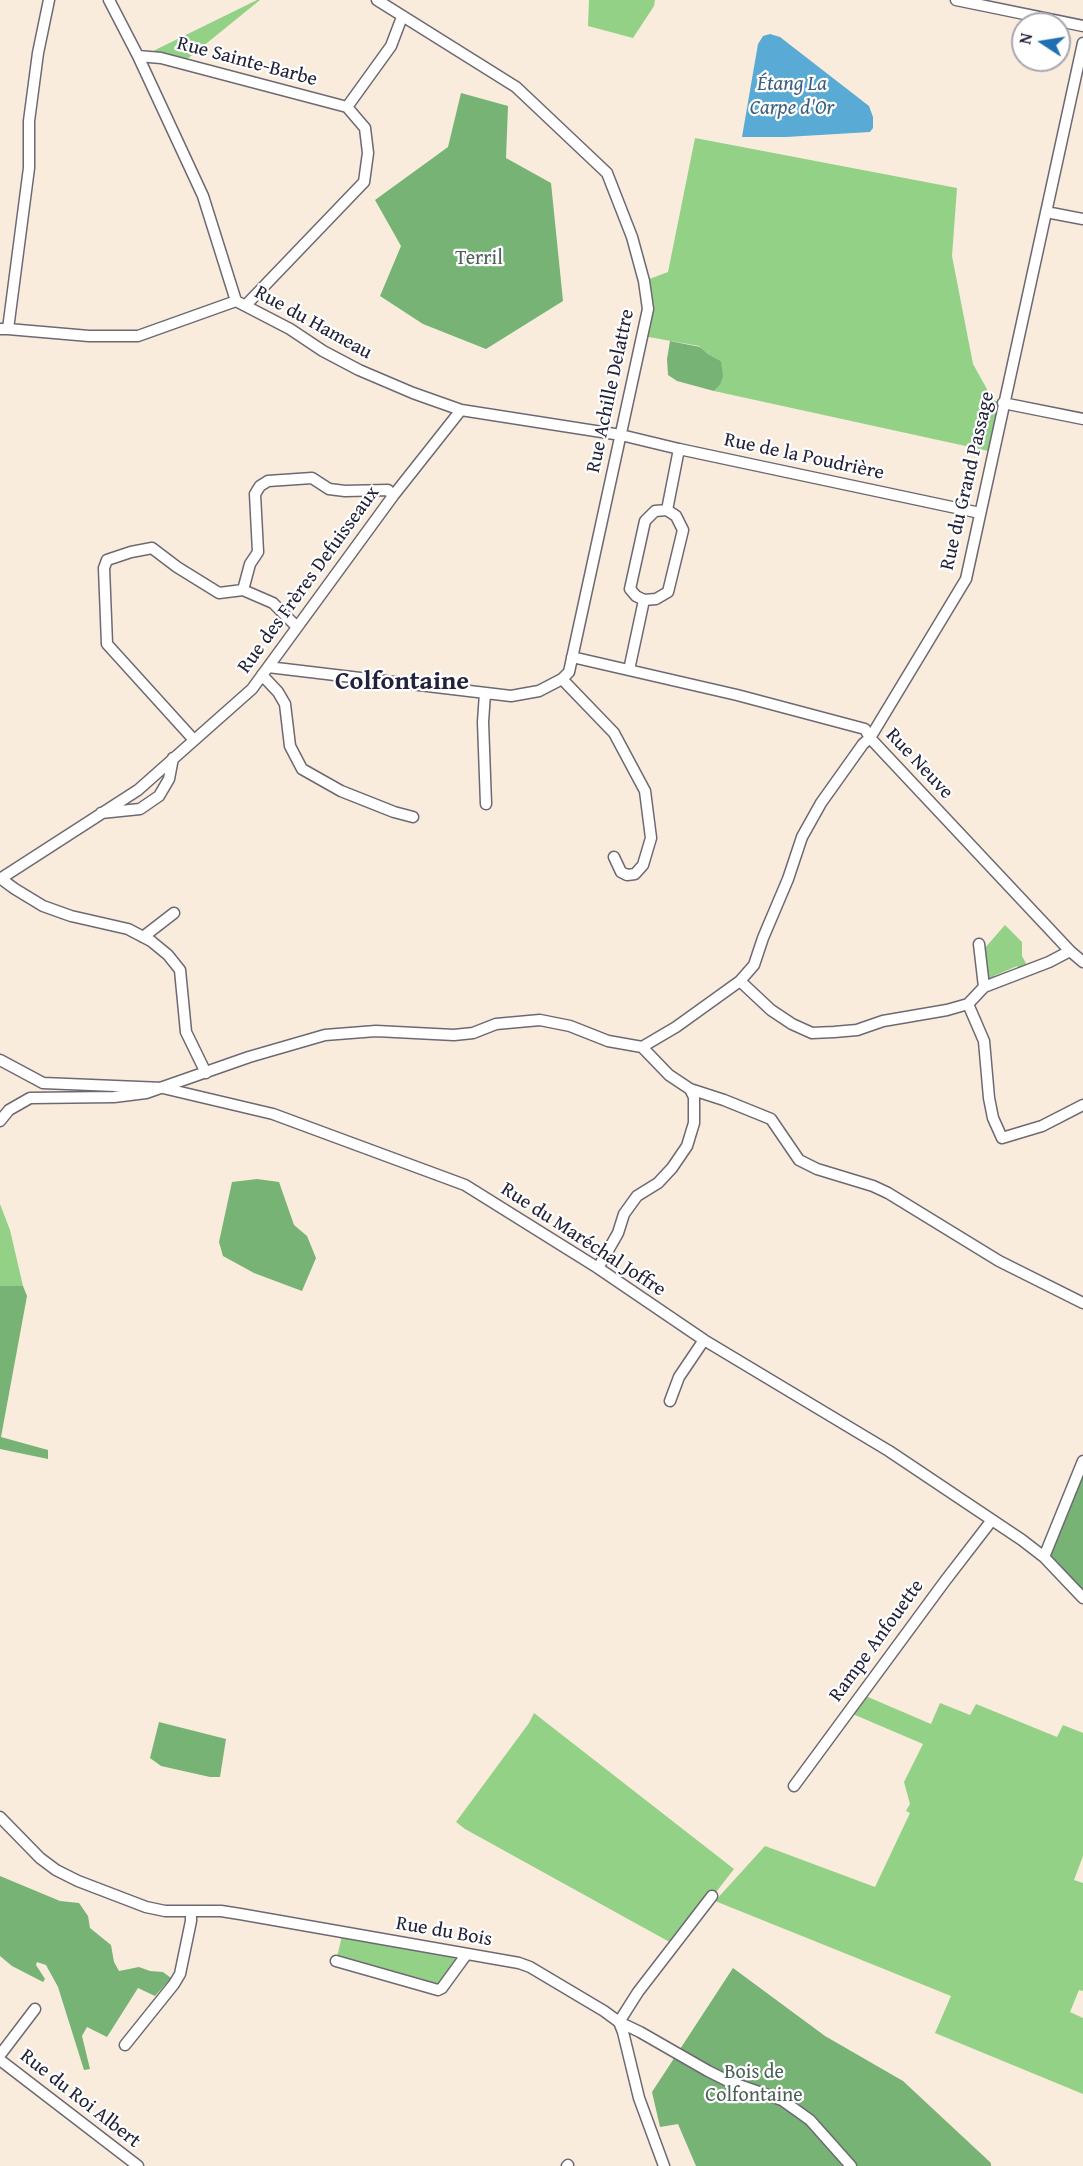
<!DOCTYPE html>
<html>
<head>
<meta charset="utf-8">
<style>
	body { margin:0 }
	#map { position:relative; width:1083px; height:2166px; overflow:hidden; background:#f9ecdc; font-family:"Gentium Book Plus",serif }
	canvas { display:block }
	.north { position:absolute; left:1011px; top:12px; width:60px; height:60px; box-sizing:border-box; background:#fff; border:2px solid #a7a7b1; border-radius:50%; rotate:282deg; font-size:16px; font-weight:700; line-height:24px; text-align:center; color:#22223b }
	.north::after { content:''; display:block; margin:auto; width:21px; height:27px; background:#1f6fb2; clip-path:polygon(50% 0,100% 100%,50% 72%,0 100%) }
</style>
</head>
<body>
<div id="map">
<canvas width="1083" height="2166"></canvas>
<div class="north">N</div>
</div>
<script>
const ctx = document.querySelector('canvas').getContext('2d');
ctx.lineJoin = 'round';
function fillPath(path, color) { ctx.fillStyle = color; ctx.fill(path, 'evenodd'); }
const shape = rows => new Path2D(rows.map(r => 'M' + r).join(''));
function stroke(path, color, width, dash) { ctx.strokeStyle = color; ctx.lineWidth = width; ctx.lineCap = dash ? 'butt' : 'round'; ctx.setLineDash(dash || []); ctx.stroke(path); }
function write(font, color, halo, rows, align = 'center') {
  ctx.font = font + ' "Gentium Book Plus",serif'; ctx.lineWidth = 4.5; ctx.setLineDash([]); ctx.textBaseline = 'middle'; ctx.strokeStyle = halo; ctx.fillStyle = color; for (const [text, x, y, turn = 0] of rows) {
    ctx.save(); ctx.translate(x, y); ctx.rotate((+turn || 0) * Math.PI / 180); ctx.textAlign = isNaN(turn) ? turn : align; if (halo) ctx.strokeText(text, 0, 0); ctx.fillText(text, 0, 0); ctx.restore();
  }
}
fillPath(shape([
	[257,0,260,0,186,60,147,54],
	[589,0,655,0,654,6,633,38,588,26],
	[695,138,957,188,952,256,973,364,993,400,1003,403,993,452,714,391,720,385,721,361,708,354,699,346,643,336,644,281,668,272],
	[1005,925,1022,942,1022,956,1029,969,1020,974,1017,966,994,976,996,981,989,978,984,949],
	[0,1204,10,1230,23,1286,0,1286],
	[861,1694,931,1724,940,1703,970,1715,976,1704,1057,1737,1063,1725,1083,1733,1083,1856,1074,1880,1083,1883,1083,1991,1079,1990,1070,2012,1083,2018,1083,2094,935,2033,951,1996,715,1901,765,1846,875,1887,910,1813,906,1811,910,1804,904,1782,923,1744,848,1712],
	[534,1713,734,1869,675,1945,465,1829,456,1822,529,1723],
	[342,1936,453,1956,457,1962,437,1986,336,1961]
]), '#93d187');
fillPath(shape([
	[461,93,508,106,506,158,551,183,563,301,486,349,423,324,380,296,401,246,375,200,448,147],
	[670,341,700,347,708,354,721,361,723,376,720,385,714,391,677,381,668,375,667,359],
	[257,1179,279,1182,294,1225,307,1236,316,1258,302,1291,254,1273,223,1256,219,1242,232,1182],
	[0,1286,23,1286,27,1296,1,1437,48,1450,48,1459,0,1449],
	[1083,1461,1083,1589,1044,1557],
	[159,1722,226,1739,220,1777,210,1777,161,1766,150,1758],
	[0,1876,60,1901,79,1903,88,1916,90,1928,111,1945,114,1962,119,1971,139,1967,150,1971,163,1972,171,1978,155,1996,138,1988,107,2037,87,2027,82,2036,90,2069,84,2070,58,1987,46,1965,37,1962,36,1965,45,1979,43,1982,12,1966,0,1956],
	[733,1968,825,2036,903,2081,991,2163,991,2166,696,2166,678,2124,660,2127,652,2092]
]), '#76b374');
fillPath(shape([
	[770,34,780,37,869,106,873,117,873,128,870,132,786,137,742,137,758,44,763,36]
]), '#59aad4');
const minor = shape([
	[109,0,138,56,203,196,236,301,290,329,323,351,359,370,413,393,461,410,621,435,679,449,980,513],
	[956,0,1083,26],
	[138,56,161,58,347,107],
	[1046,212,1083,219],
	[246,305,364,182,368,153,365,128,347,107,391,46,402,17],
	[0,329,8,329,29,168,29,121,38,53,49,0],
	[8,329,89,336,138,336,236,301],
	[1003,403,1083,419],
	[667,510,679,449],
	[297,627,273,603,243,590,250,564,258,552,255,494,260,486,268,481,312,478,329,489,345,491,388,490,393,496],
	[572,657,737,695,865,729,870,738,1070,951,1083,962],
	[268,667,511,696,539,691,562,679,569,672,648,309,644,281,632,237,607,173,516,87,377,0],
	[629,670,644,600,636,596,630,589,645,521,655,511,667,510,676,516,683,530,668,592,656,599,644,600],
	[262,675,278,692,285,704,290,746,302,769,341,791,394,812,413,817],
	[562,679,614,733,645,791,651,838,643,865,635,874,627,875,621,872,614,857],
	[485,693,483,722,486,804],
	[194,740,107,644,104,568,107,560,131,552,152,548,177,567,219,593,243,590],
	[101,813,140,809,159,796,169,779,173,758],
	[0,878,15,889,43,906,71,916,128,929,151,941,168,955,180,970,186,1032,206,1073],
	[0,879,138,790,252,689,393,496,461,410],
	[143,937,174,913],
	[979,944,984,987],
	[740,981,771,1010,792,1024,812,1033,834,1032,857,1030,883,1021,947,1010,968,1004,984,987,1049,962,1070,951],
	[968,1004,984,1041,989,1098,993,1118,1002,1138,1042,1126,1083,1105],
	[0,1060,43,1083,163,1088,273,1114,465,1185,598,1268,704,1340,889,1451,1022,1540,1044,1557,1083,1598],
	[690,1089,724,1100,771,1119,799,1160,817,1169,873,1186,888,1193,999,1261,1083,1303],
	[0,1121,9,1110,30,1098,114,1097,146,1093,249,1057,325,1035,376,1031,454,1035,473,1033,496,1024,540,1020,570,1026,608,1041,642,1047,676,1027,740,981,754,965,763,938,788,879,802,837,821,803,863,744,870,738,966,579,1083,43],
	[598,1268,618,1233,624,1214,637,1196,658,1183,672,1168,687,1146,694,1123,694,1097,690,1089,669,1075,642,1047],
	[670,1401,679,1377,704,1340],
	[1044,1557,1083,1461],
	[794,1786,945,1581,992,1520],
	[0,1817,40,1858,56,1870,78,1881,146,1907,165,1911,221,1911,240,1914,519,1963,530,1967,604,2011,619,2022,640,2032,708,2071,730,2082,782,2100,810,2120,851,2166],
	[336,1961,438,1990,442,1988,466,1955],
	[619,2022,638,1992,712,1896],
	[619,2022,623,2032,639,2098,664,2166],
	[125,2045,174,1984,180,1974,191,1921,191,1912],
	[0,2055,35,2009],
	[0,2060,138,2166],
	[567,2166,568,2165]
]);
stroke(minor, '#6d6973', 13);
stroke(minor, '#fff', 10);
write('20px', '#22223b', '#fff', [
	["Rue Sainte-Barbe",247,62,15],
	["Rue du Hameau",313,323,29],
	["Rue Achille Delattre",611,391,-78],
	["Rue de la Poudrière",804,457,12],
	["Rue du Grand Passage",968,481,-77],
	["Rue des Frères Defuisseaux",309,580,-54],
	["Rue Neuve",919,764,47],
	["Rue du Maréchal Joffre",583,1240,33],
	["Rampe Anfouette",877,1641,-54],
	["Rue du Bois",444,1932,10],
	["Rue du Roi Albert",80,2099,38]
]);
write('20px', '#4a5f56', '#fff', [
	["Terril",479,259],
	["Bois de",754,2073],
	["Colfontaine",754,2096]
]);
write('italic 21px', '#3b5f80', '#fff', [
	["Étang La",792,85],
	["Carpe d'Or",792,109]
]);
write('bold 26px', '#22223b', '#fff', [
	["Colfontaine",402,682]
]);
</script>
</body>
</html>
